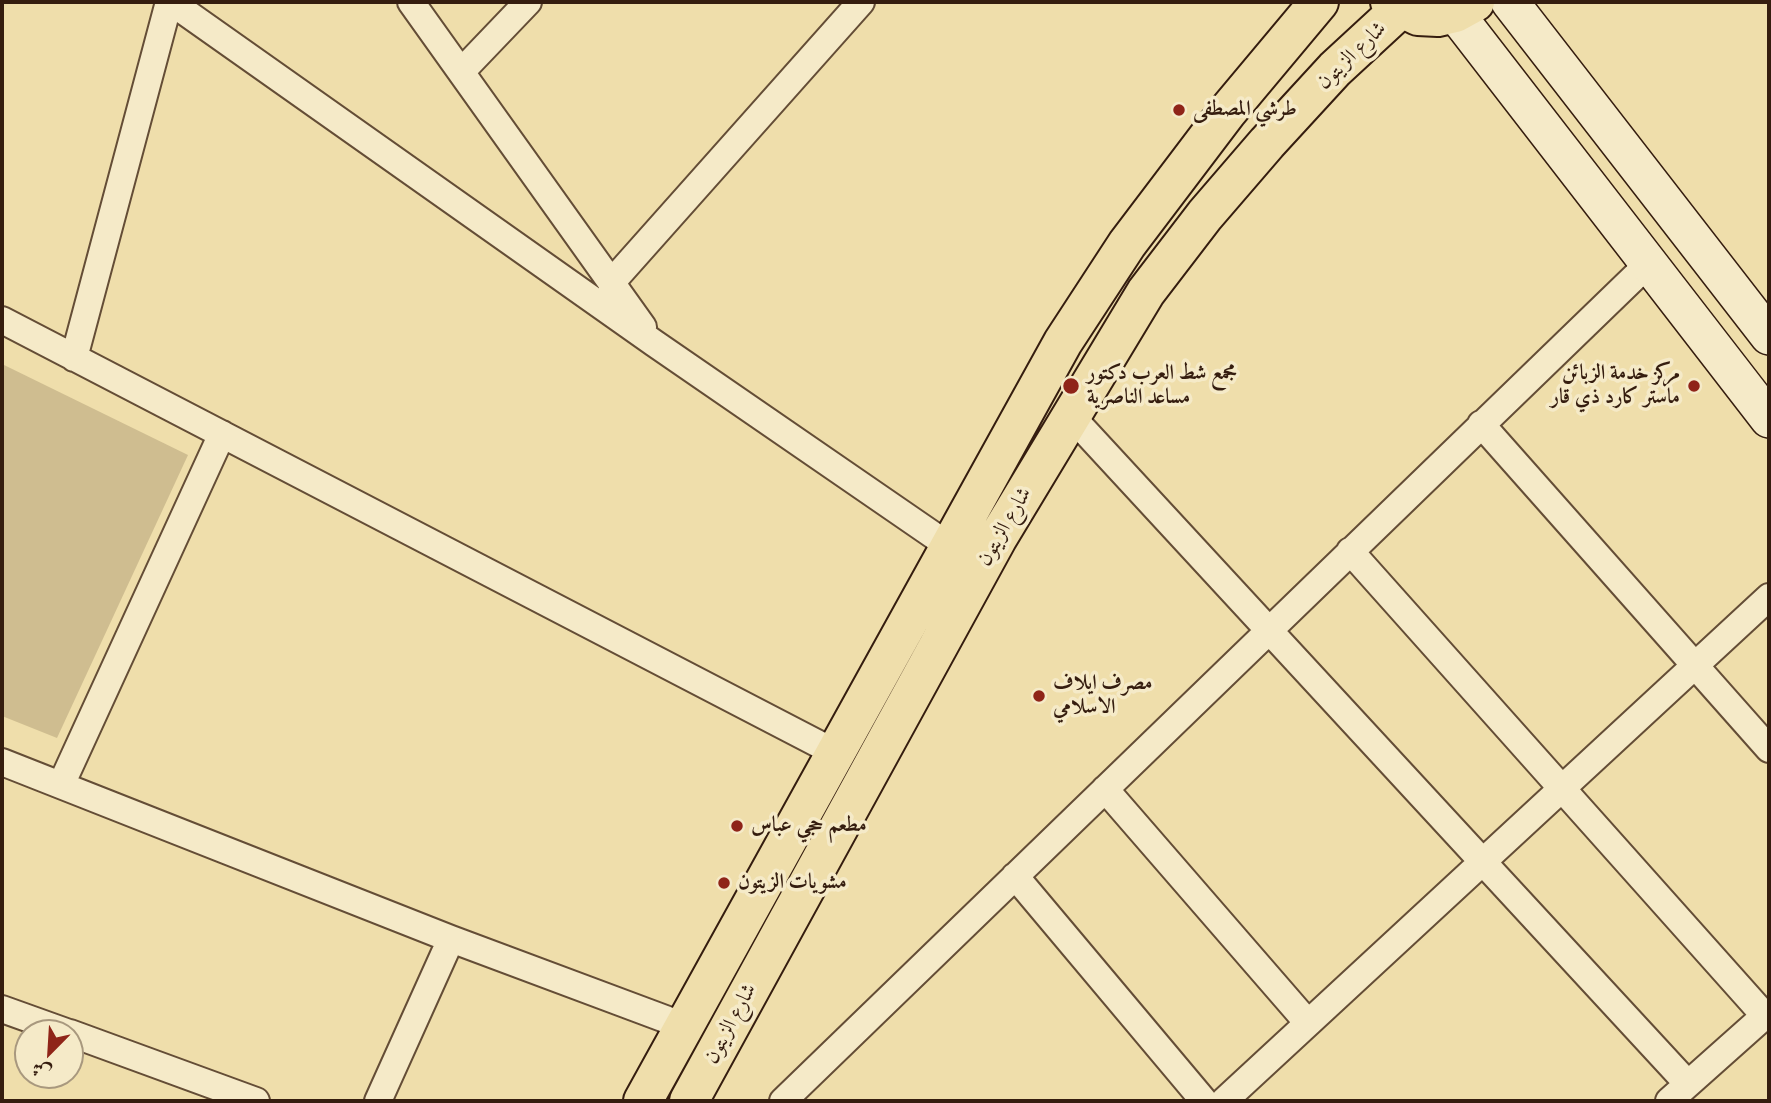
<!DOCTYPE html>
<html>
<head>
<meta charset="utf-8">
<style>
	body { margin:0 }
	#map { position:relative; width:1771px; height:1103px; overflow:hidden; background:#efdeab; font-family:"Gentium Book Plus",Amiri,serif }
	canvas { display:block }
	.frame { position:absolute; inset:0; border:4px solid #351d0f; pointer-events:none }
	.north { position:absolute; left:14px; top:1019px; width:70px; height:70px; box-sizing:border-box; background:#f5eac8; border:2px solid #a8987e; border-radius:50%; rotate:204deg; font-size:19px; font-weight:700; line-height:28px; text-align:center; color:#351d0f }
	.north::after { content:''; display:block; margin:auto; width:24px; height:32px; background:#8f2418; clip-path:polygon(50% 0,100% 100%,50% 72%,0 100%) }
</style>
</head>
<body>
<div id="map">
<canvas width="1771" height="1103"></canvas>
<div class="frame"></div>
<div class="north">ش</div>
</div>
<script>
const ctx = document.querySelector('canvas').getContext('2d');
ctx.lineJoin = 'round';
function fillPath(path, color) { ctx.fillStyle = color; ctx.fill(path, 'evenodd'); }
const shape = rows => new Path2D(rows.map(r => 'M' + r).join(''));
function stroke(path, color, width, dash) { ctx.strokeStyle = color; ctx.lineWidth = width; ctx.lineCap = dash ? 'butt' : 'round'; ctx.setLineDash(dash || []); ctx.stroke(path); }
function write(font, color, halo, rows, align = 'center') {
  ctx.font = font + ' "Gentium Book Plus",Amiri,serif'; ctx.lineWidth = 7; ctx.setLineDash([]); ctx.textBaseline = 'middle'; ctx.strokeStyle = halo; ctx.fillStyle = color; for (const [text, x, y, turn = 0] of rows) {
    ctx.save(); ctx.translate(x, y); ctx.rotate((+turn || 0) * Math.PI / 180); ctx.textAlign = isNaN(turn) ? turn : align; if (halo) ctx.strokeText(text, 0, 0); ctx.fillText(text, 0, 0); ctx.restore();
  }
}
fillPath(shape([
	[2,364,188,455,57,738,2,716]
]), '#cfbd90');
const minor = shape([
	[171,2,654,343,949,546],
	[411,2,643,327],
	[461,72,528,2],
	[611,283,861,2],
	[2,320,834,752],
	[74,358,169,2],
	[1071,416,1688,1084],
	[1481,424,1769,749],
	[1350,551,1765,1016],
	[2,762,451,939,684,1026],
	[61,785,222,434],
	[1105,789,1308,1023],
	[1015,876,1204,1101],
	[2,1009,69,1033],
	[70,1033,256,1101],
	[378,1101,451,939],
	[783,1101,1648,264],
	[1224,1101,1769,597],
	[1669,1101,1769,1012]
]);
const secondary = shape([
	[1510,2,1769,336],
	[1455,13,1769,419]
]);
const primary = shape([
	[1390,2,1418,16,1438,17,1455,13,1475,2],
	[643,1101,1063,342,1127,244,1227,112,1319,2],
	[689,1101,997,539,1146,292,1205,215,1267,143,1335,69,1400,9]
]);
stroke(minor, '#644d36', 30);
stroke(secondary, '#351d0f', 40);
stroke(primary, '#351d0f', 42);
stroke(minor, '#f5eac8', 26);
stroke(secondary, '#f5eac8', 37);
stroke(primary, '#efdeab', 38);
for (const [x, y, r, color] of [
	[1179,110,7,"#8f2418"],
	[1071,386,9,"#8f2418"],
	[1694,386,7,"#8f2418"],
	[1039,696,7,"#8f2418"],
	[737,826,7,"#8f2418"],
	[724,883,7,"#8f2418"]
]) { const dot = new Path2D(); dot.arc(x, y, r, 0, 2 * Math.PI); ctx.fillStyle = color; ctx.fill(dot); stroke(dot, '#f5eac8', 2.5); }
write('21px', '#351d0f', '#f5eac8', [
	["شارع الزيتون",1352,56,-44],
	["شارع الزيتون",1005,527,-60],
	["شارع الزيتون",731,1024,-62]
]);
write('bold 21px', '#351d0f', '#f5eac8', [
	["طرشي المصطفى",1193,110],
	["مجمع شط العرب دكتور",1087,374],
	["مساعد الناصرية",1087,398],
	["مركز خدمة الزبائن",1680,374,"right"],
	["ماستر كارد ذي قار",1680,398,"right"],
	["مصرف ايلاف",1053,684],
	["الاسلامي",1053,708],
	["مطعم حجي عباس",751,826],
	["مشويات الزيتون",738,883]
], 'left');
</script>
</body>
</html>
